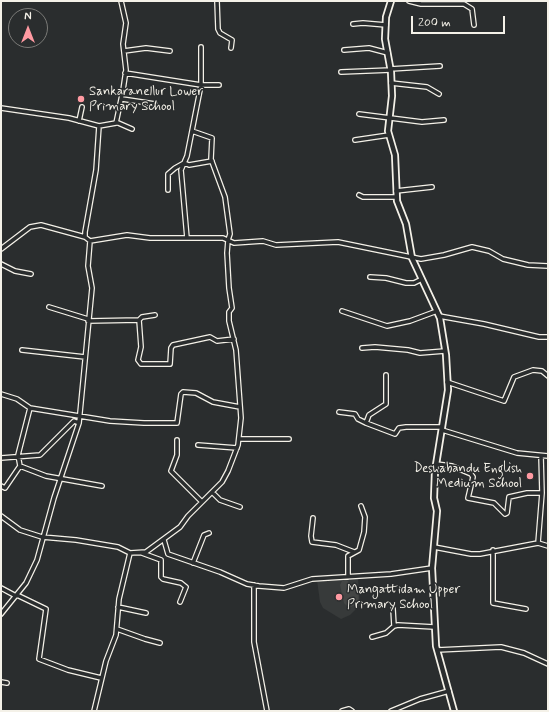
<!DOCTYPE html>
<html>
<head>
<meta charset="utf-8">
<style>
	body { margin:0 }
	#map { position:relative; width:549px; height:712px; overflow:hidden; background:#2a2d2e; font-family:Mynerve,sans-serif }
	canvas { display:block }
	.frame { position:absolute; inset:0; border:2px solid #f4f1e8; pointer-events:none }
	.north { position:absolute; left:8px; top:8px; width:40px; height:40px; box-sizing:border-box; background:#2a2d2e; border:1px solid #7b7b78; border-radius:50%; rotate:0deg; font-size:11px; font-weight:700; line-height:16px; text-align:center; color:#f4f1e8 }
	.north::after { content:''; display:block; margin:auto; width:14px; height:18px; background:#ff9aa2; clip-path:polygon(50% 0,100% 100%,50% 72%,0 100%) }
	.scale { position:absolute; left:411px; top:16px; width:94px; height:18px; box-sizing:border-box; border:2px solid #f4f1e8; border-top:0; padding-left:5px; font-size:12px; line-height:14px; white-space:nowrap; color:#f4f1e8; -webkit-text-stroke:3px #2a2d2e; paint-order:stroke }
</style>
</head>
<body>
<div id="map">
<canvas width="549" height="712"></canvas>
<div class="frame"></div>
<div class="north">N</div>
<div class="scale">200 m</div>
</div>
<script>
const ctx = document.querySelector('canvas').getContext('2d');
ctx.lineJoin = 'round';
function fillPath(path, color) { ctx.fillStyle = color; ctx.fill(path, 'evenodd'); }
const shape = rows => new Path2D(rows.map(r => 'M' + r).join(''));
function stroke(path, color, width, dash) { ctx.strokeStyle = color; ctx.lineWidth = width; ctx.lineCap = dash ? 'butt' : 'round'; ctx.setLineDash(dash || []); ctx.stroke(path); }
function write(font, color, halo, rows, align = 'center') {
  ctx.font = font + ' Mynerve,sans-serif'; ctx.lineWidth = 3; ctx.setLineDash([]); ctx.textBaseline = 'middle'; ctx.strokeStyle = halo; ctx.fillStyle = color; for (const [text, x, y, turn = 0] of rows) {
    ctx.save(); ctx.translate(x, y); ctx.rotate((+turn || 0) * Math.PI / 180); ctx.textAlign = isNaN(turn) ? turn : align; if (halo) ctx.strokeText(text, 0, 0); ctx.fillText(text, 0, 0); ctx.restore();
  }
}
fillPath(shape([
	[326,578,358,579,360,605,350,615,341,619,323,608,320,602,317,580]
]), '#373a3a');
fillPath(shape([
	[345,579,358,589,359,603,349,608,344,603,340,585,342,581]
]), '#444645');
const minor = shape([
	[217,1,218,29,220,33,232,40,231,48],
	[409,1,421,4,464,4,472,9,474,25],
	[353,24,363,23,386,25],
	[201,47,201,85,219,85],
	[344,50,369,48,388,53],
	[124,51,146,48,170,51],
	[390,69,440,66],
	[341,72,391,70],
	[125,73,201,85,187,156,181,170,187,238],
	[391,83,427,87,439,94],
	[122,99,155,104],
	[1,108,69,118,99,126,96,170,85,232,85,237,90,241],
	[359,114,422,122,444,120],
	[79,121,82,107],
	[116,122,132,129],
	[99,126,116,123,123,90,126,70,123,44,126,23,121,1],
	[355,140,389,135],
	[168,190,168,174,175,168,184,163,189,165,212,161],
	[396,191,432,187],
	[359,195,363,197,397,197],
	[1,249,30,227,41,225,85,237],
	[1,264,15,271,31,274],
	[370,277,386,278,406,283,414,283,422,279],
	[49,307,88,319],
	[342,311,387,326,410,321,437,311],
	[439,316,484,324,539,337,548,337],
	[139,320,141,347,138,360,141,364,170,364,171,348,173,345,210,337,217,341,234,339],
	[88,321,139,320,142,317,155,315],
	[362,348,375,347,408,350,420,353,445,351],
	[22,350,85,357],
	[386,375,386,404,369,415,366,423,395,434,399,428,406,427,442,427],
	[447,382,504,401,514,377,533,370,542,371,548,376],
	[1,394,17,399,30,408,110,421,144,423,177,423,181,394,183,392,196,393,213,402,240,407],
	[339,412,355,414,358,419,366,423],
	[442,430,517,453,548,456],
	[239,439,289,439],
	[177,440,177,455,171,471,202,502],
	[198,445,237,448],
	[1,458,40,455,74,421,79,423],
	[436,464,452,466,471,474,473,477,468,498,494,503,505,514,507,513,509,497,527,493,542,493],
	[20,466,46,476,102,486],
	[1,486,5,488,20,466,18,455,30,408],
	[212,492,220,500,240,507],
	[1,516,20,530,42,537,76,540,118,547,130,553,146,552,180,527,188,516,222,482,228,471,238,445,241,418,236,350,229,321,229,312,232,308,229,288,227,253,228,240,230,234,225,197,211,159,212,138,192,131],
	[313,518,311,536,312,542,336,545,354,552],
	[164,540,168,554,220,572,247,584,259,586,284,588,312,579,391,574,432,568],
	[538,543,548,546],
	[434,547,471,554,480,554,538,543,542,493,541,456],
	[493,550,493,603,526,609],
	[142,553,161,560,161,577,163,579,181,583,186,587,180,602],
	[193,563,204,535,209,533],
	[348,577,348,556,359,550,364,532,365,517,361,506],
	[254,585,254,642,267,711],
	[1,588,16,596],
	[17,595,46,609,39,659,68,670,101,678],
	[118,607,146,613],
	[393,609,394,626],
	[1,614,26,583,37,560,54,498,79,423,92,288,88,266,90,241,127,235,150,238,223,238,234,243,263,241,276,245,338,242,421,259,444,255,472,247,489,251,503,259,528,265,548,266],
	[117,629,145,639,160,643],
	[372,637,386,633,394,626,398,625,434,627],
	[437,650,501,647,524,653,548,664],
	[1,682,7,683],
	[94,711,106,661,116,635,119,599,130,553],
	[342,711,349,709,352,711],
	[391,711,420,699,449,691]
]);
const major = shape([
	[391,1,386,17,385,39,391,72,392,96,388,131,395,155,397,201,406,224,412,258,440,318,446,355,448,390,435,471,434,498,437,511,432,568,436,646,454,711]
]);
stroke(minor, '#f4f1e8', 6);
stroke(major, '#f4f1e8', 8);
stroke(minor, '#2a2d2e', 3.5);
stroke(major, '#2a2d2e', 4.5);
for (const [x, y, r, color] of [
	[81,99,4,"#ff9aa2"],
	[530,476,4,"#ff9aa2"],
	[339,597,4,"#ff9aa2"]
]) { const dot = new Path2D(); dot.arc(x, y, r, 0, 2 * Math.PI); ctx.fillStyle = color; ctx.fill(dot); stroke(dot, '#2a2d2e', 1.5); }
write('13px', '#f4f1e8', '#2a2d2e', [
	["Sankaranellur Lower",89,92],
	["Primary School",89,107],
	["Deshabandu English",522,469,"right"],
	["Medium School",522,484,"right"],
	["Mangattidam Upper",347,590],
	["Primary School",347,605]
], 'left');
</script>
</body>
</html>
